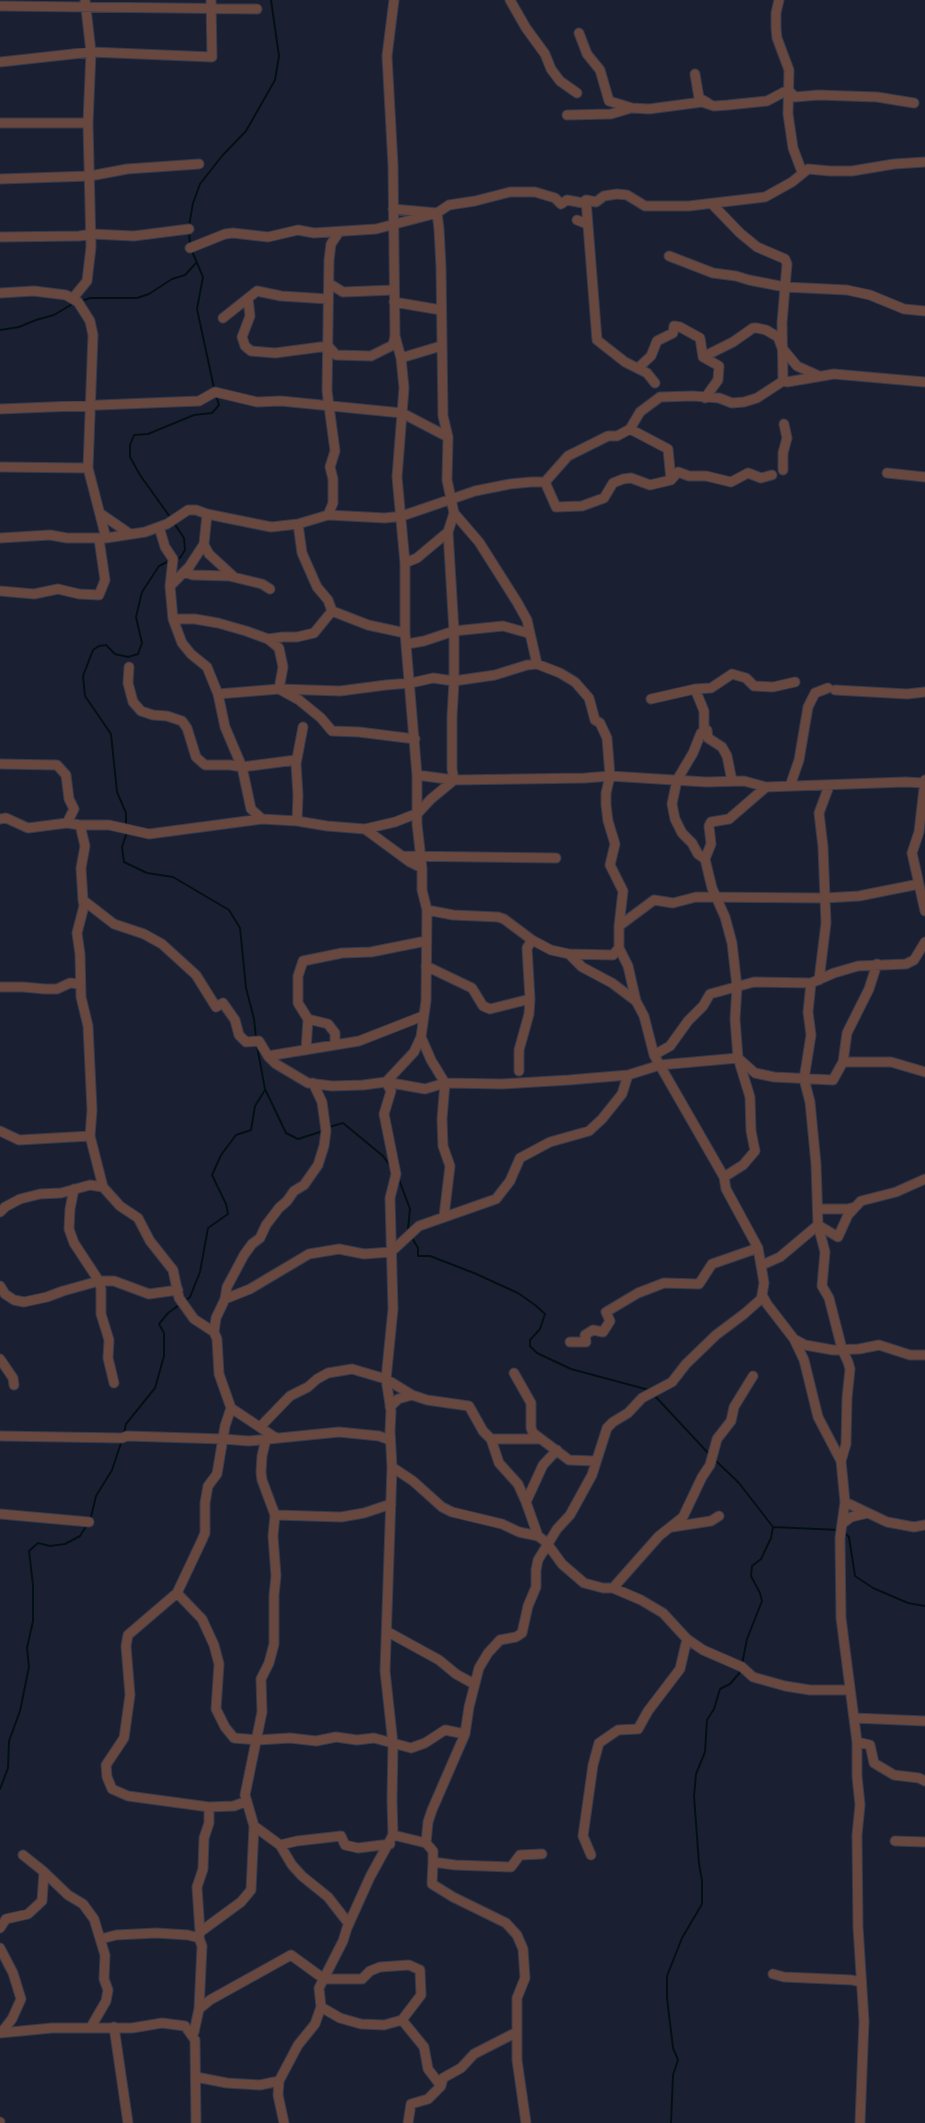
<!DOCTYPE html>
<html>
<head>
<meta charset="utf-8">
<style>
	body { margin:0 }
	canvas { display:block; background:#1a2032 }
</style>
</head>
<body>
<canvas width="925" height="2123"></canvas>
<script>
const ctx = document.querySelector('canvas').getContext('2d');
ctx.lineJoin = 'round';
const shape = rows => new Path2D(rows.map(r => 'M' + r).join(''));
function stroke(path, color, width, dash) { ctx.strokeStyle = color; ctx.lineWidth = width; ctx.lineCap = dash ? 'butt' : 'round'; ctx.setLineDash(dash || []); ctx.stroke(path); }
stroke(shape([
	[189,226,193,203,200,184,222,156,246,131,275,80,279,56,271,0],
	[189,231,190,244],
	[192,251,203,277,197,309,214,388],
	[81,301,90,298,137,298,149,294,172,279,185,275,197,262],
	[0,330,19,327,36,320,54,315,74,303],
	[170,517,140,475,130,457,130,445,134,435,148,434,194,415,212,413,219,405,216,395],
	[174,523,184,538,185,550,180,558,176,559],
	[126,825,126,813,117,792,111,734,85,696,83,676,93,650,99,646,106,645,115,654,128,657,138,654,142,643,136,617,142,592,159,566,169,561],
	[127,832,122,847,124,862,147,873,173,877,229,910,240,928,246,988,254,1019,256,1038],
	[257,1046,265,1089,286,1133,298,1139,323,1131],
	[329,1127,343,1123,383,1156,391,1167],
	[398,1177,410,1209,408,1229,409,1232],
	[411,1236,418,1248,418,1256,430,1256,474,1273,518,1293,535,1305,545,1314,540,1329,530,1340,530,1346,537,1353,571,1369,649,1390],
	[185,1301,190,1297,200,1272,208,1228,228,1214,226,1204,212,1175,221,1155,236,1135,251,1130,255,1106,265,1090],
	[654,1395,709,1454],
	[124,1433,126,1424,155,1388,164,1356,164,1333,159,1324,168,1313,179,1305],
	[714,1459,739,1483,773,1527,771,1538,761,1559,752,1566,751,1576,760,1593,762,1601,747,1639,742,1664],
	[90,1521,96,1496,112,1470,122,1440],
	[773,1527,839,1530],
	[845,1533,849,1537,855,1576,873,1588,908,1603,925,1606],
	[0,1789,8,1768,9,1741,20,1711,29,1667,27,1648,33,1621,33,1585,29,1551,38,1543,50,1546,65,1544,80,1536,87,1525],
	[671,2123,673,2075,678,2060,673,2048,667,1998,667,1976,682,1938,702,1904,702,1880,699,1864,694,1796,696,1774,705,1752,707,1720,714,1709,720,1689,730,1684,741,1671]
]), '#031013', 2);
const minor = shape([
	[510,0,526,28,545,54,551,69,560,81,577,93],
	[779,0,776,13,776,28,777,38,789,70,788,114,793,148,802,172],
	[0,6,257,9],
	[579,33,587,54,600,70,609,101,632,108,649,109,702,102,714,106,728,105,767,101,784,92,790,92,795,97,818,95,877,97,914,103],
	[0,62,91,52,212,57,211,0],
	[695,74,699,98,708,103],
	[567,115,611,114,631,108],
	[0,123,88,123],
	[0,179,90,176,127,169,199,164],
	[586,200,597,340,625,362,647,373,655,383],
	[577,220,587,224],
	[0,237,79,236,92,234,134,236,189,229],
	[190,248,225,234,233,233,268,237,298,230,314,233,376,229,437,213,449,205,475,201,510,192,535,192,555,198,561,204,567,200,583,203,586,200,596,202,604,196,617,194,627,195,645,206,689,206,765,197,792,182,808,169,830,171,852,171,894,164,925,162],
	[669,256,713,273,736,276,749,280,785,287,787,264,785,259,757,247,740,233,712,204],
	[330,284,343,292,394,290],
	[0,293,34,291,66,295,78,302,90,321,93,335,88,468,106,538],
	[73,298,87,281,91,247,88,123,91,52,85,0],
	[248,298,250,316,242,337,245,346,251,351,275,353,328,346],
	[394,302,441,310],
	[223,318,257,291,281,296,328,299],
	[328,346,336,355,371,356,393,345,395,336],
	[703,357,733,342,753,328,757,328,766,330,778,337,782,348,797,366,819,376],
	[401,358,441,346],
	[638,368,651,356,657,341,673,333,674,326,680,327,700,338,703,357,719,366,718,380,705,398],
	[783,381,782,323,785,287,847,290,870,295,904,309,925,311],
	[0,409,199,401,215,392,257,402,281,401,402,413,448,437],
	[630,429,668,449,671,480],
	[0,467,88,468],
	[783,470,783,453,787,438,784,424],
	[887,473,925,477],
	[545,482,568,456,608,436,617,436,630,429,640,412,660,397,693,396,719,398,732,403,744,402,757,398,783,381,787,382,834,374,925,382],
	[454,513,479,542,517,602,527,620,537,664,560,673,575,682,589,698,595,720,600,723,607,738,610,776,606,793,606,805,608,821,615,844,610,865,623,891,619,926],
	[101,514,130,534],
	[328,515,333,503,333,479,330,467,335,451,327,391,329,260,331,244,339,232],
	[298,524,302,553,317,587,328,600,332,611,368,625,405,633],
	[159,527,165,547,173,559,170,586,173,619,182,643,191,654,207,667,218,694,225,727,242,767,251,809,262,819],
	[0,538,50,535,67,538,106,538,145,532,167,524,188,510,196,510,207,514,271,527,298,524,328,515,385,518,402,516,475,491,510,484,531,482,545,482,556,507,582,506,604,498,613,483,623,479,631,478,650,485,671,480,678,472,689,476,706,476,731,482,748,473,761,478,772,475],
	[204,545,209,554,234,577],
	[405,563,417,558,448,532],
	[184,572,193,575,229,576,262,584,270,589],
	[170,586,189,567,204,544,207,514],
	[0,591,34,594,58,589,79,594,99,595,105,580,99,539],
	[173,619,195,619,218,623,246,631,268,639,279,648,283,667,279,689,299,700,321,718,332,731,359,732,415,739],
	[268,639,283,637,297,637,314,633,332,611],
	[407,644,424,641,454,631,503,626,528,633],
	[129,667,128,683,133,702,141,711,153,715,167,716,182,721,187,728,196,757,205,765,230,765,242,767,296,760],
	[695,689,704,711,704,731,701,733,693,753,677,780,672,804,675,819,682,833,692,843,698,854,705,859],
	[835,690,907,694,925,692],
	[218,694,279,689,340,691,386,685,411,683,433,678,454,681,495,675,527,665,537,664],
	[651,699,695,689,711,688,732,674,746,678,754,686,773,687,795,682],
	[707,730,708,738,722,747,727,756,732,781],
	[0,764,57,765,66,775,69,799,74,809,67,823],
	[417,775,454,780,585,778,610,776,706,782,744,781,766,787,905,782,925,783],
	[925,780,919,832,912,853,925,911],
	[790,786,799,760,808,707,815,693,828,688],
	[766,787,729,819,711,822,709,826,711,844,705,859,712,888,725,917,732,943,737,987,735,1019,738,1058,750,1097,751,1131,755,1151,743,1165,724,1177,726,1189,758,1248,764,1283,762,1295,767,1304,794,1339,805,1345,833,1350,859,1349,879,1345,910,1355,925,1355],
	[0,819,6,818,28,828,67,823,80,825,109,825,149,834,262,819,297,821,327,826,365,829,395,822,418,813,431,799,454,780,452,769,452,717,454,681,454,631,448,532,454,513,447,480,448,437,443,416,441,267,439,229,437,213,393,209],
	[297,821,298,795,296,764,303,727],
	[80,825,85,846,81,868,83,900,114,924,144,934,162,944,196,975,216,1007,223,1003,235,1020,239,1035,246,1042,259,1041,268,1056,276,1064,308,1083,332,1086,363,1085,386,1082,414,1052,421,1037,426,1001,427,910,422,890,422,868,417,824,417,775,405,633,405,563,397,477,404,388,401,358,395,336,393,165,387,56,394,0],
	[365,829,410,862,422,868],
	[402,856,556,858],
	[83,900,84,906,77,933,80,954,81,997,88,1026,92,1110,90,1136,103,1187,120,1206,138,1218,150,1241,173,1270,179,1298,194,1319,214,1332,217,1339,219,1374,231,1408,276,1438],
	[427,910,453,915,498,917,504,919,532,940,551,950,569,954,582,967,612,983,636,1001,644,1016,654,1055,724,1177],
	[619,948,628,966,636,1001],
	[569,954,613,955,619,948,619,926,654,900,673,903,696,897,825,898,859,896,919,884],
	[426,966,472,988,483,1006,490,1009,530,999,529,1014,519,1050,519,1071],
	[819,980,826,923,823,847,819,813,829,786],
	[811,983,808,1012,811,1035,804,1079,810,1102,816,1164,818,1225,825,1252,822,1286,829,1298,842,1349,848,1362,850,1369,847,1398,846,1444,841,1461,845,1502,840,1538,841,1618,857,1742,857,1776,860,1805,857,1835,858,1927,864,2021,860,2123],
	[0,987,23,987,45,989,57,989,70,983,80,984],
	[530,999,527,948,532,940],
	[421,1037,431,1060,445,1083,442,1119,443,1146,450,1166,444,1216],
	[335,1045,335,1033,328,1024,308,1019,298,1003,298,976,303,961,342,953,371,952,426,941],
	[306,1050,308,1019],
	[654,1055,670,1046,688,1021,703,1006,710,994,754,982,811,983,834,973,858,966,906,964,914,960,925,942],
	[268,1056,359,1041,423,1016],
	[843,1062,891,1062,925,1072],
	[386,1082,391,1091,384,1114,396,1174,390,1198,393,1309,386,1379,391,1411,390,1431,392,1467,385,1671,393,1744,392,1800,393,1835],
	[386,1082,425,1089,445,1083,502,1084,569,1080,628,1075,660,1065,738,1058,755,1073,774,1077,833,1080,843,1062,847,1033,869,989,877,964],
	[0,1131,19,1140,90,1136],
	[74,1189,70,1209,69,1229,74,1243,99,1281,101,1289,101,1314,109,1340,108,1358,114,1383],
	[818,1209,847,1209,855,1207],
	[0,1212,5,1207,20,1199,40,1194,61,1193,90,1185,103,1187],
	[762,1265,780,1257,818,1225,838,1237,848,1215,861,1201,896,1192,925,1179],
	[0,1286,5,1294,14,1300,24,1302,47,1297,63,1291,99,1281,114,1281,149,1294,178,1290],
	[225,1299,250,1289,309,1254,339,1249,364,1254,391,1252,419,1226,496,1199,510,1181,520,1158,550,1142,589,1131,602,1119,622,1094,628,1075],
	[214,1332,216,1318,225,1299,227,1287,244,1255,252,1244,260,1238,266,1225,279,1208,287,1201,294,1191,304,1185,318,1165,324,1146,326,1131,322,1102,313,1083],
	[794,1339,804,1360,818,1417,841,1461],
	[570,1342,586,1342,585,1335,593,1330,603,1332,610,1321,606,1312,638,1293,664,1283,699,1284,712,1264,758,1248],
	[0,1359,13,1378,14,1385],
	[514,1373,531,1403,531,1428,533,1433,541,1439],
	[390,1407,398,1399,412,1395],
	[231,1408,225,1426,217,1474,208,1486,205,1503,205,1533,202,1540,177,1593,128,1635,126,1646,130,1695,124,1738,106,1765,107,1777,112,1789,128,1796,209,1807,234,1806,247,1801],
	[261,1426,290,1396,308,1387,317,1379,328,1373,352,1369,386,1379,412,1395,427,1400,469,1406,483,1431,491,1439,541,1439,569,1460,595,1461],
	[0,1436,122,1438,127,1436,223,1439,249,1441,339,1432,379,1436,390,1440],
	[266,1439,262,1456,261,1472,262,1480,275,1515,273,1536,276,1576,274,1595,274,1644,269,1663,261,1679,262,1712,245,1795,254,1826,280,1845,292,1865,302,1876,328,1897,349,1924],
	[491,1439,499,1463,518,1484,526,1502],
	[392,1467,413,1481,442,1507,452,1512,502,1524,519,1532,538,1536,546,1542,562,1564,584,1583,603,1588,613,1588,641,1600,663,1613,687,1639,703,1650,742,1667,753,1677,785,1686,810,1690,849,1690],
	[845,1502,887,1522,914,1527,925,1525],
	[273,1509,275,1515,341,1517,364,1513,391,1504],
	[0,1514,89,1522],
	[842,1524,851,1517,868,1513],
	[672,1527,711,1521,719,1516],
	[538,1536,526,1502,543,1465,557,1450],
	[613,1588,659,1536,683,1517,702,1477,710,1465,717,1439,731,1421,734,1407,753,1376],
	[177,1593,202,1619,214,1645,219,1664,216,1709,225,1727,234,1738,258,1740,290,1738,316,1741,336,1737,357,1740,374,1738,411,1748,425,1743,445,1730,465,1734],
	[388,1632,439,1660,456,1674,474,1684],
	[854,1718,925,1721],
	[857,1742,870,1745,874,1763,894,1775,919,1778,925,1781],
	[895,1841,925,1842],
	[426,1843,433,1851,433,1862,455,1865,511,1867,520,1855,542,1854],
	[280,1845,297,1841,341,1836,345,1845,358,1848,390,1844],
	[23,1855,43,1871,68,1895,83,1904,94,1919,105,1955,104,1979,108,1990,106,2001,91,2027],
	[591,1855,583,1836,593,1765,599,1743,618,1730,638,1729,648,1711,680,1669,687,1639],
	[433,1862,432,1884,453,1897,506,1923,517,1935,523,1949,525,1978,517,1998,517,2060,526,2123],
	[0,1928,6,1919,28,1914,42,1901,44,1872],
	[200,1932,197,1887,203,1869,204,1838,209,1823,209,1807],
	[199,1938,200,1932,241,1902,251,1890,254,1826],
	[101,1939,116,1935,156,1933,188,1935,199,1938,202,1946,199,2009],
	[0,1948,13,1973,21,1999,12,2019,1,2033],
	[773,1974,784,1977,852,1980,860,1982],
	[321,2007,340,2018,361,2024,384,2025,402,2020],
	[114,2027,128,2123],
	[0,2033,52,2028,132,2028,162,2023,185,2026,195,2040,196,2123],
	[192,2035,194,2032,199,2009,210,2000,291,1955,324,1979,362,1979,370,1971,380,1967,409,1965,420,1970,421,1995,402,2020,424,2047,428,2069,441,2086],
	[196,2077,227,2083,260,2085,279,2081],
	[0,2122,0,2123],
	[284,2123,278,2095,279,2081,298,2045,315,2024,321,2007,319,1988,343,1941,347,1928,370,1877,393,1835,426,1843,428,1822,432,1810,465,1734,469,1707,479,1668,488,1653,500,1640,516,1637,522,1633,528,1606,536,1587,536,1570,538,1560,557,1529,570,1515,592,1475,607,1428,613,1422,628,1413,642,1398,672,1382,686,1364,716,1335,744,1314,761,1299,762,1295],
	[408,2123,411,2104,428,2099,441,2086,443,2078,461,2068,474,2054,517,2032]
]);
stroke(minor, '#363b4d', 11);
stroke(minor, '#68473f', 9);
</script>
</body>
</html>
